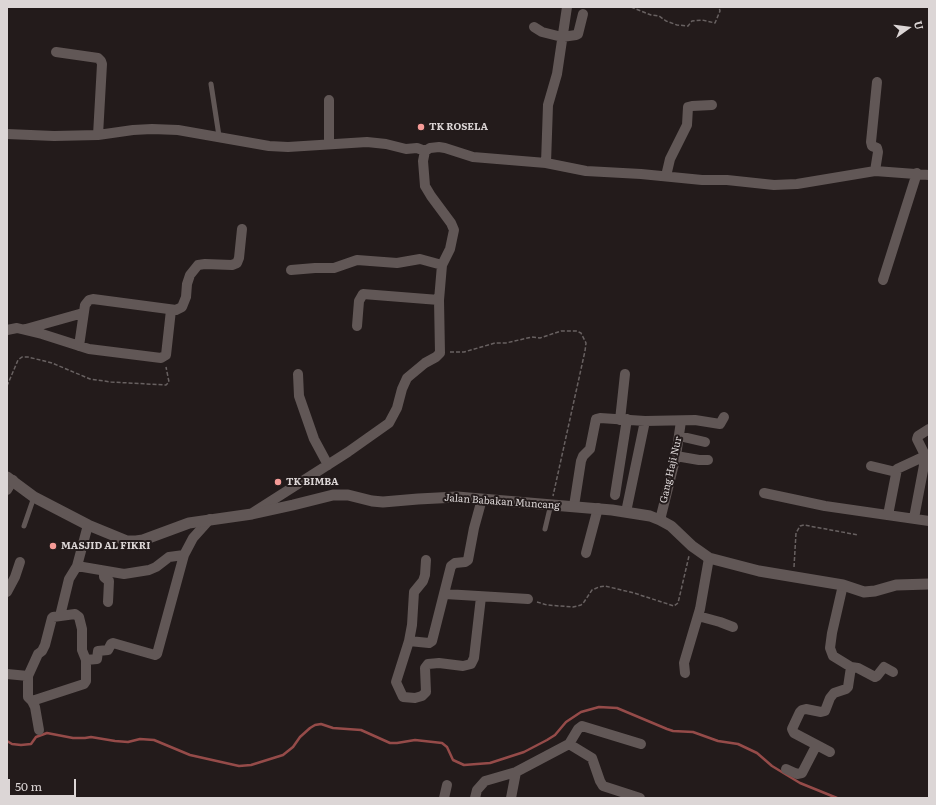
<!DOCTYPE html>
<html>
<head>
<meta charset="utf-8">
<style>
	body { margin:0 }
	#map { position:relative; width:936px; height:805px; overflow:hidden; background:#231b1b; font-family:Literata,serif }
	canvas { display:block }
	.frame { position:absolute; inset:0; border:8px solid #dcd6d6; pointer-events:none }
	.north { position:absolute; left:888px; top:8px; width:40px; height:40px; -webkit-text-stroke:3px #231b1b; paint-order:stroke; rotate:76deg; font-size:11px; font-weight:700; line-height:16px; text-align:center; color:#dcd6d6 }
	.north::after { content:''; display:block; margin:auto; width:14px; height:18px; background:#dcd6d6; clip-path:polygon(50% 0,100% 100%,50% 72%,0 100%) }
	.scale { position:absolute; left:8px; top:779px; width:68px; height:18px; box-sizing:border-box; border:2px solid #dcd6d6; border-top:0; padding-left:5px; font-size:12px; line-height:14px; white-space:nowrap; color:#dcd6d6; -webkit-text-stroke:3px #231b1b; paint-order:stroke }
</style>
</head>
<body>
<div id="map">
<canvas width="936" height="805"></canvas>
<div class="frame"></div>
<div class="north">U</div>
<div class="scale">50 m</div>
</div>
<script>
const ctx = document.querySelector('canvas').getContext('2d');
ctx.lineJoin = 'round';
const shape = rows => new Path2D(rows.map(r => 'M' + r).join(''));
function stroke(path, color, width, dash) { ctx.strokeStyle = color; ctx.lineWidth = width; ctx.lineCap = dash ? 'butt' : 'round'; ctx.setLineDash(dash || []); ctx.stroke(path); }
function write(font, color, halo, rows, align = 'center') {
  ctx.font = font + ' Literata,serif'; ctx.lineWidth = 4; ctx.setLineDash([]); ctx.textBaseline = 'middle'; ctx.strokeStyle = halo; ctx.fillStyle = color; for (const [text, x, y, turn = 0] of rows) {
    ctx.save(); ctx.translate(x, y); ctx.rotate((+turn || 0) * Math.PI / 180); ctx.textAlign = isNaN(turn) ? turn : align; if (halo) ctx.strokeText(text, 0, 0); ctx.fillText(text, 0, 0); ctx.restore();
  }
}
stroke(shape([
	[7,741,12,744,21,745,31,744,36,737,47,733,73,738,85,738,91,737,115,741,128,742,140,739,154,740,190,755,239,766,251,765,283,755,293,747,300,737,310,728,315,725,321,724,333,728,361,730,390,743,397,743,415,740,442,743,447,747,453,760,464,765,490,763,524,752,547,740,555,735,566,722,581,712,599,707,617,708,667,729,673,731,693,732,718,741,738,744,757,753,772,766,800,783,837,798]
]), '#954b49', 2.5);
stroke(shape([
	[631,7,651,15,659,16,666,21,677,25,688,26,692,21,702,20,715,23,720,11,719,7],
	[450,352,464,352,495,343,506,343,532,337,540,338,561,331,576,331,581,333,586,343,585,351,553,496],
	[7,386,18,360,22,357,28,357,52,363,90,379,111,382,166,385,169,382,166,367],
	[794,567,796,533,800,526,804,525,858,535],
	[537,602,547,605,573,607,581,605,584,602,592,590,599,587,605,586,634,593,674,606,678,603,689,556]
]), '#686161', 1.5, [4, 2]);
stroke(shape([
	[211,84,219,136],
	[24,526,34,497],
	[545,529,551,504]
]), '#615756', 5);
stroke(shape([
	[534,27,542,32,562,37,576,35,578,34,583,14],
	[56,52,98,58,101,61,102,64,98,135],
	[7,134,54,136,98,135,133,130,152,129,178,130,269,146,288,147,367,142,386,144,406,149,417,148,425,151],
	[329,144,329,100],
	[546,163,548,105,557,74,567,7],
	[875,171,878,152,877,148,872,146,871,142,877,82],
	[666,176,670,159,687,125,688,107,692,106,712,105],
	[291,270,315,268,334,268,357,260,397,263,420,259,442,265],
	[883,280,917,173],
	[357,326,359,301,363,294,439,300],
	[26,329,83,313],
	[7,330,17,328,42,334,89,349,161,358,166,355,171,310],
	[79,346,85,305,89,300,93,299,176,310,182,307,186,297,187,284,190,275,198,265,205,264,232,265,237,263,239,258,242,229],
	[298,374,299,396,314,439,328,465],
	[620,420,625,374],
	[679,436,705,442],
	[676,456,699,460,708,460],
	[871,466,896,472],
	[7,490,13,480],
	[764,493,825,506,929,521],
	[615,495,627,419],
	[574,506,581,461,583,456,590,449,596,419,600,418,645,421,695,420,720,424,724,417],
	[254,512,348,452,389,423,397,408,402,389,407,378,425,363,436,357,440,353,439,300,442,265,450,249,454,230,451,223,431,196,425,186,423,161,425,151,430,148,439,147,445,148,473,157,546,163,586,171,641,174,702,180,727,180,774,185,797,184,875,171,929,175],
	[626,512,645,421],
	[888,515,897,469,925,456],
	[914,518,925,460,925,455,917,439,918,436,929,429],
	[660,520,676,456,681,421],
	[586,553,598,508],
	[426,560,425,575,423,581,414,592,412,625,409,641,396,682,403,697,415,698,422,696,426,692,425,668,428,664,439,663,463,666,471,664,474,658,481,597],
	[77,566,124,574,149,570,156,567,169,557,184,555],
	[104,571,104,577,109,581,108,602],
	[843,585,832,633,830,648,833,656,851,667,858,668,875,677,877,676,884,667,893,672],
	[7,592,15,577,20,562],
	[445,594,528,599],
	[60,616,69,579,77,566,88,525],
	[698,616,720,622,733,627],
	[409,641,429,643,432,641,451,566,455,563,465,562,468,560,474,528,482,499],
	[685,673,684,663,700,609,709,558],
	[7,674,28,676],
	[32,701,84,684,86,681,86,660],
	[39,730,35,707,32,701,28,697,28,676,38,654,42,651,45,645,52,618,53,617,75,614,79,617,82,629,82,650,86,660,97,659,98,651,108,650,111,644,113,643,155,655,157,654,184,555,193,538,210,519],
	[569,744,592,758,600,781,603,786,640,798],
	[830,752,794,733,792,729,800,712,802,710,806,709,821,712,825,711,830,698,834,693,846,689,848,687,851,667],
	[786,769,797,774,802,773,816,746],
	[444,798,447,785],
	[475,798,477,790,485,781,516,772,569,744,578,729,582,726,641,744],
	[511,798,516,772]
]), '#615756', 10);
stroke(shape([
	[7,477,34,497,88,525,127,541,136,541,143,540,189,523,252,514,293,505,333,495,348,495,372,501,383,502,418,499,457,497,612,510,650,516,660,520,671,526,692,546,709,558,759,571,843,585,864,592,875,591,896,585,929,584]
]), '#615756', 11);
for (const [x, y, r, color] of [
	[421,127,4,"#f59b97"],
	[278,482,4,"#f59b97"],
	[53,546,4,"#f59b97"]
]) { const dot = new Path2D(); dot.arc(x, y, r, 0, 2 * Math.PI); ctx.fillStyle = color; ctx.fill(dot); stroke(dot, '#231b1b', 1.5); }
write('bold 10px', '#dcd6d6', '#231b1b', [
	["TK ROSELA",429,127],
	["TK BIMBA",286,482],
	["MASJID AL FIKRI",61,546]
], 'left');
write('10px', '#dcd6d6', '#231b1b', [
	["Gang Haji Nur",671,470,-77],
	["Jalan Babakan Muncang",502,502,4]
]);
</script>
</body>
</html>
